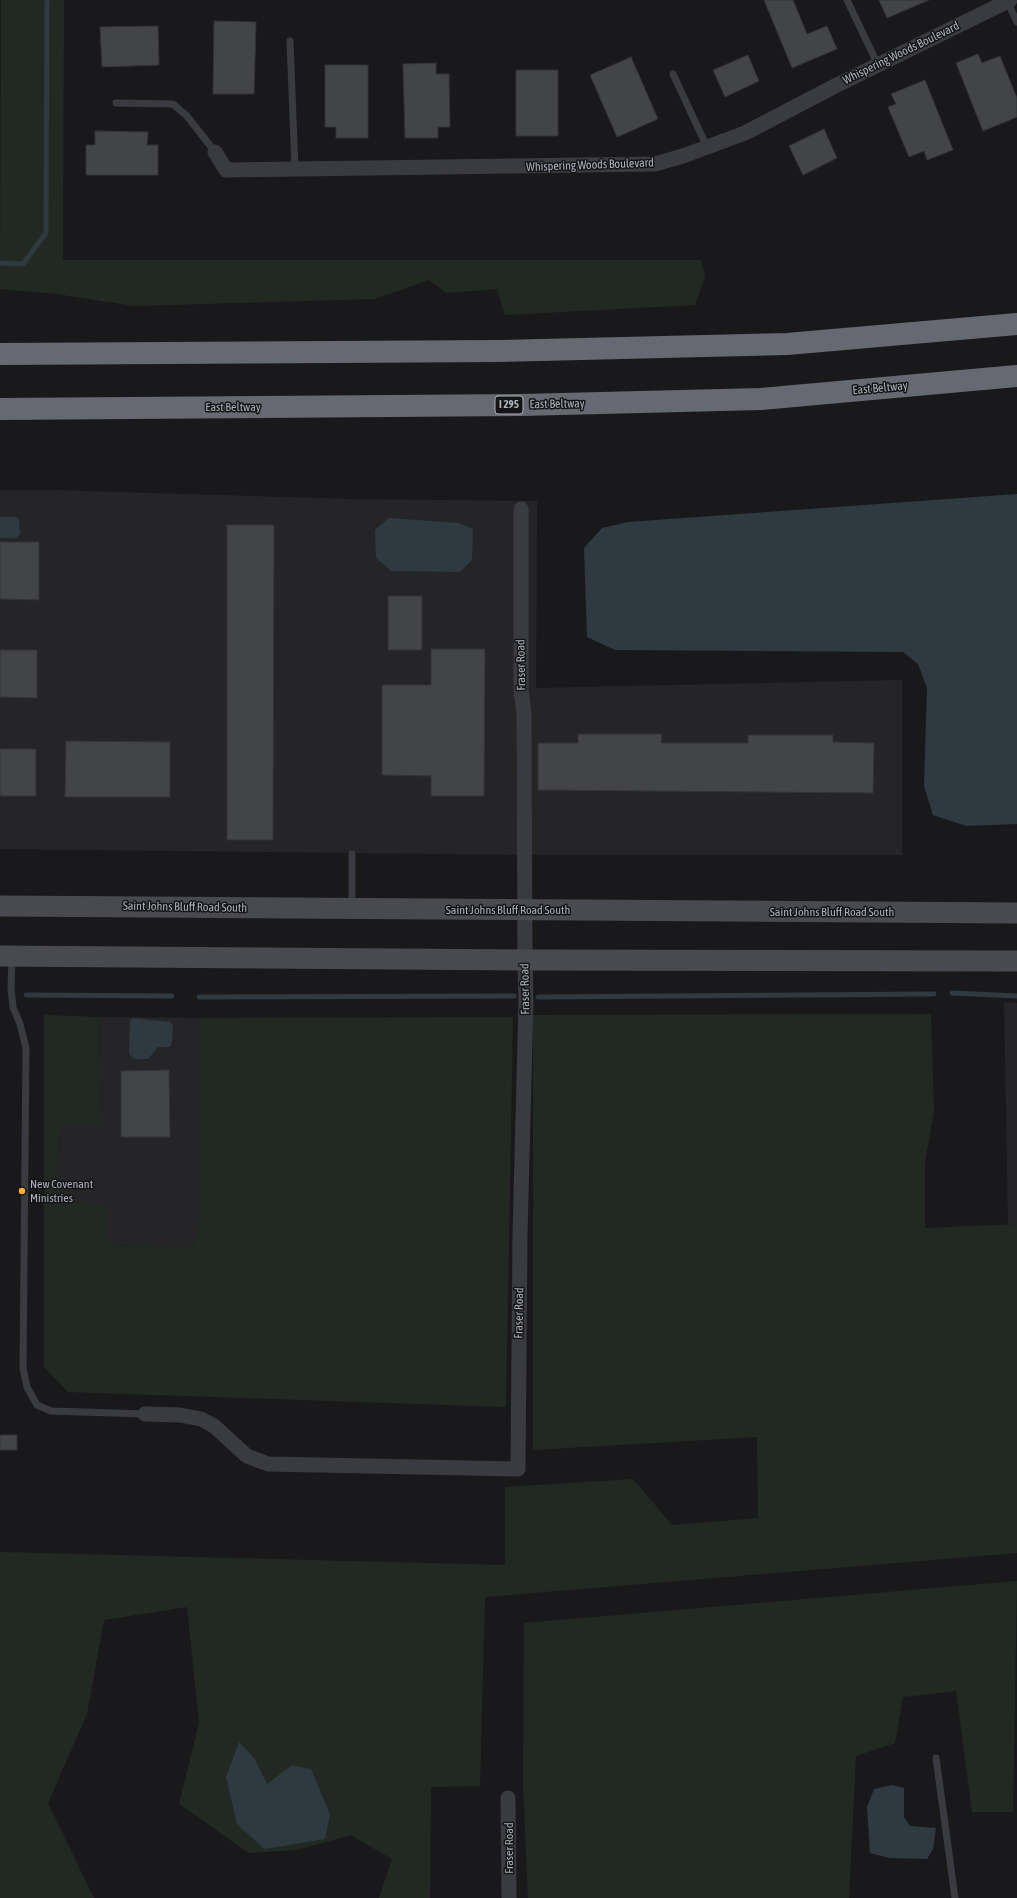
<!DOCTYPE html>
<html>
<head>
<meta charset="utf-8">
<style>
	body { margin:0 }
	canvas { display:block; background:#19191b }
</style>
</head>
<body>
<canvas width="1017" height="1898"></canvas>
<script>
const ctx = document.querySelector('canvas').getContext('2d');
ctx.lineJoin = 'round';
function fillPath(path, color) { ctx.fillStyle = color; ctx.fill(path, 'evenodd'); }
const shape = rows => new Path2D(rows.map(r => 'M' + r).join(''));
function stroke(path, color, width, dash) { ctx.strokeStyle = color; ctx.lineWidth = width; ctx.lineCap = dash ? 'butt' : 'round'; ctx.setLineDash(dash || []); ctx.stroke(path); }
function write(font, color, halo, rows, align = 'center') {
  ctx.font = font + ' "Asap Condensed",sans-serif'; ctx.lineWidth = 3; ctx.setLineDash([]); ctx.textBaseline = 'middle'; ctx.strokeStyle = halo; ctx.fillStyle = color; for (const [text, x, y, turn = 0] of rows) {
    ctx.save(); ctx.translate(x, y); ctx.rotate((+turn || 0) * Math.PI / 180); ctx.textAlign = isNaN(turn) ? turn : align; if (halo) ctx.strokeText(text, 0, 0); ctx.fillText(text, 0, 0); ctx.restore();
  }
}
fillPath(shape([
	[0,490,52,490,349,499,537,501,536,688,902,680,902,855,536,855,0,849],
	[1004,1002,1017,1003,1017,1224,1008,1224],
	[99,1017,201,1018,201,1218,193,1247,109,1245,61,1200,57,1165,62,1124,101,1124]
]), '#252528');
fillPath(shape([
	[1,0,64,0,63,260,701,260,705,276,695,305,505,315,497,289,446,293,429,280,375,299,134,306,56,294,0,289],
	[931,1014,934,1111,925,1162,925,1228,1017,1224,1017,1553,485,1597,480,1786,431,1787,430,1898,379,1898,392,1859,351,1835,297,1850,249,1853,179,1804,199,1723,187,1607,104,1620,87,1714,48,1803,94,1898,0,1898,0,1552,505,1565,505,1487,633,1479,672,1525,758,1518,757,1437,533,1450,533,1015],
	[44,1015,99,1017,101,1124,62,1124,57,1165,61,1200,106,1206,109,1245,193,1247,201,1218,201,1018,513,1017,506,1407,68,1392,44,1367],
	[1017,1581,1013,1812,972,1812,956,1691,903,1697,895,1743,856,1756,849,1898,528,1898,523,1785,524,1623]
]), '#212922');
fillPath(shape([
	[1017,494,1017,824,966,826,933,815,924,786,927,688,918,664,903,652,615,650,587,637,584,548,602,528,628,522],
	[0,517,16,517,19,520,20,533,17,538,0,538],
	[389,518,459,523,473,529,472,560,460,572,391,571,376,558,375,530],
	[133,1018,170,1022,173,1026,172,1041,170,1047,158,1047,148,1059,134,1059,129,1054,130,1020],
	[239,1742,255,1759,267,1784,292,1765,311,1769,330,1814,325,1839,264,1849,237,1824,226,1777],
	[892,1785,904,1788,904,1817,910,1826,936,1828,933,1849,927,1859,890,1858,870,1853,867,1807,874,1789]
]), '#2e3940');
stroke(shape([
	[0,263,23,264,46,233,47,0],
	[952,993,1017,996],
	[26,995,172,996],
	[199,997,514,996],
	[538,997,934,994]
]), '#2e3940', 5);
const building = shape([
	[764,0,793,0,807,34,827,26,837,49,792,68,764,0],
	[879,0,929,0,887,18,879,0],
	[214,21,256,22,254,94,213,94,214,21],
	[158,26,159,65,102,67,100,27,158,26],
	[978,54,982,63,1000,56,1017,98,1017,117,983,131,956,63,978,54],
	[748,55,759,81,725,97,713,70,748,55],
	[631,57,658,119,617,137,590,75,631,57],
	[436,63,436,74,449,74,450,127,438,127,438,138,405,138,403,64,436,63],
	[325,65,368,65,368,138,336,138,336,127,325,127,325,65],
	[516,70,558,70,558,136,516,136,516,70],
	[925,80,953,150,927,160,924,151,909,157,888,107,896,104,891,94,925,80],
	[824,129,837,158,803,175,789,146,824,129],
	[95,131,148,132,147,145,158,145,158,175,86,175,86,145,95,145,95,131],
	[227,525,274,525,273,840,227,840,227,525],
	[0,542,39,542,39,600,0,599,0,542],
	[388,596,422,596,422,650,388,650,388,596],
	[431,649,485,649,484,796,431,796,431,776,382,775,382,685,431,685,431,649],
	[0,650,37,650,37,698,0,697,0,650],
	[578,734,662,734,661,743,748,743,748,735,833,735,833,742,874,743,873,793,538,790,538,743,578,743,578,734],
	[66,741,170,742,170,797,65,797,66,741],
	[0,749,36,749,36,796,0,796,0,749],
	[169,1070,170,1137,121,1137,121,1071,169,1070],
	[0,1435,17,1435,17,1450,0,1450,0,1435]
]);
fillPath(building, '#434448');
stroke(building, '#333337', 1);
stroke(shape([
	[847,0,878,65],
	[1007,1,1017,22],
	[290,41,295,169],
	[673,74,707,147],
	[116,103,173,104,187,116,215,152],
	[352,854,352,907],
	[12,958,11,989,13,1007,20,1024,26,1048,23,1368,27,1387,37,1405,51,1411,145,1414],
	[936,1758,955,1898]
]), '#3a3b40', 7);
stroke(shape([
	[215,152,226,170,655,164,683,156,745,133,835,86,1010,0],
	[145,1414,180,1415,201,1419,214,1426,247,1456,268,1464,518,1469,520,1235,526,1001,525,960,524,713,521,691,521,509],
	[508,1798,509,1898]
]), '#3a3b40', 15);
stroke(shape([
	[0,906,1017,913],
	[0,956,525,960,1017,961]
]), '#484a50', 21);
stroke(shape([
	[0,354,499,351,787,344,1017,324],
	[0,409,521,405,761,399,1017,376]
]), '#666971', 22);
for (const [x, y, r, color] of [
	[22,1191,4,"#f5b038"]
]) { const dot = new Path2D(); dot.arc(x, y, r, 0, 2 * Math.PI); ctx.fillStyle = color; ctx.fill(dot); stroke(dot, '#141416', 1.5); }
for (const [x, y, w] of [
	[509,405,28]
]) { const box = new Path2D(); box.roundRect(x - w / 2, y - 9, w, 18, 3); ctx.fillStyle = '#141416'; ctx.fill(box); stroke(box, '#abb0bb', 1); }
write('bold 11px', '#abb0bb', null, [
	["I 295",509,405]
]);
write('12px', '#abb0bb', '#141416', [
	["Whispering Woods Boulevard",901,53,-26],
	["Whispering Woods Boulevard",590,165,-2],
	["East Beltway",880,388,-5],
	["East Beltway",557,404,-1],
	["East Beltway",233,407],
	["Fraser Road",521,665,-91],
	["Saint Johns Bluff Road South",185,907,1],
	["Saint Johns Bluff Road South",508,910],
	["Saint Johns Bluff Road South",832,912],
	["Fraser Road",525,989,-91],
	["Fraser Road",519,1313,-89],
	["Fraser Road",509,1848,-90]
]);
write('12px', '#abb0bb', '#141416', [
	["New Covenant",30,1184],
	["Ministries",30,1198]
], 'left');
</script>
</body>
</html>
